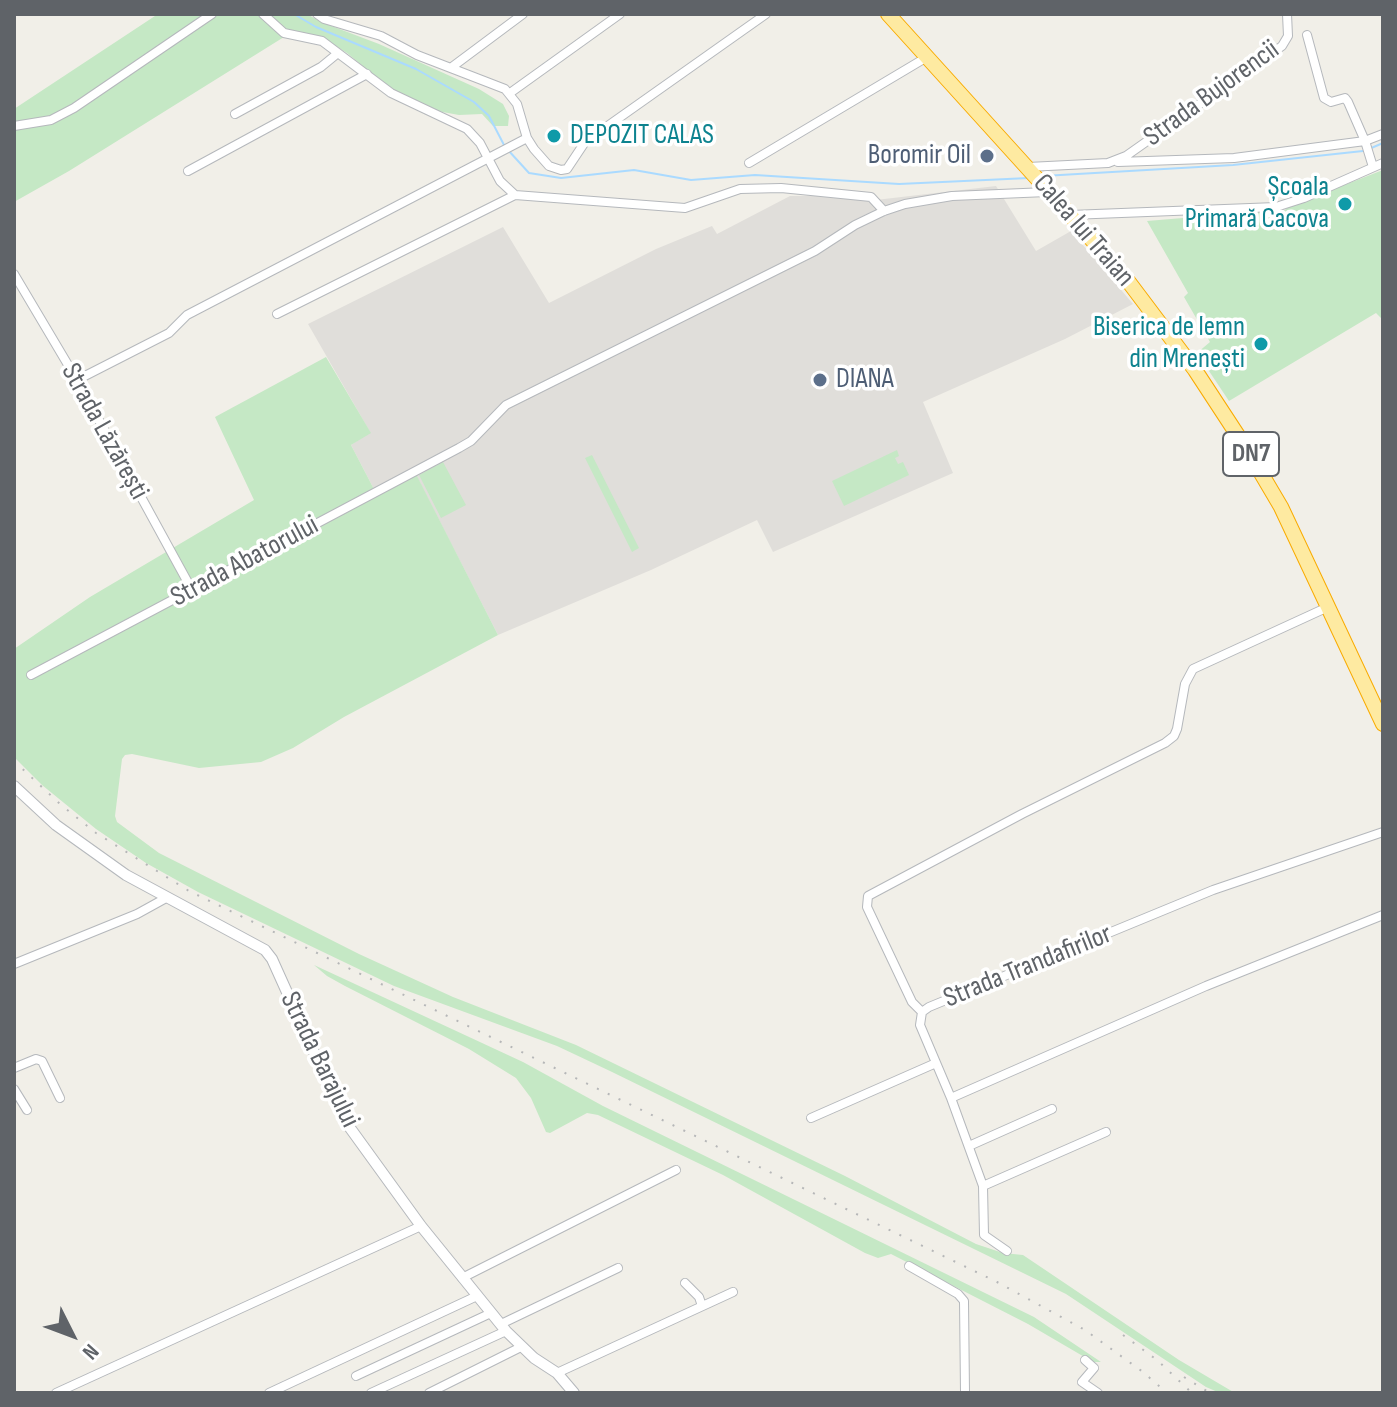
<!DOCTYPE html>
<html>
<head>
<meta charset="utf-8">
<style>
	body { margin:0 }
	#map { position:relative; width:1397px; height:1407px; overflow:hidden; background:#f1efe8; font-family:"Sofia Sans Condensed",sans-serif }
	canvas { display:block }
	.frame { position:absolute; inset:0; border:16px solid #5f6368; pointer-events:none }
	.north { position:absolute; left:32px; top:1295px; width:80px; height:80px; -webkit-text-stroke:6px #fff; paint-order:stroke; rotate:132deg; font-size:22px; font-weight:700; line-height:32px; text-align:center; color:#5f6368 }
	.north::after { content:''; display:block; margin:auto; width:28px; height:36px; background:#5f6368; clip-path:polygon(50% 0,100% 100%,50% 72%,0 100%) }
</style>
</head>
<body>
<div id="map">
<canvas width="1397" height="1407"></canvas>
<div class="frame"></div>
<div class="north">N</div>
</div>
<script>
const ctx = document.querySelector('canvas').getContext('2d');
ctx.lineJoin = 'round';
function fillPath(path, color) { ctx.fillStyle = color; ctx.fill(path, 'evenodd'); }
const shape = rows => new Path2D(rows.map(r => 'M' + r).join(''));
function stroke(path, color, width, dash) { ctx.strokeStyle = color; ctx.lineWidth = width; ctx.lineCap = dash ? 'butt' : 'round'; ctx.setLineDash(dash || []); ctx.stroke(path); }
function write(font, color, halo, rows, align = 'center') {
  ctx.font = font + ' "Sofia Sans Condensed",sans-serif'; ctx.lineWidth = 7; ctx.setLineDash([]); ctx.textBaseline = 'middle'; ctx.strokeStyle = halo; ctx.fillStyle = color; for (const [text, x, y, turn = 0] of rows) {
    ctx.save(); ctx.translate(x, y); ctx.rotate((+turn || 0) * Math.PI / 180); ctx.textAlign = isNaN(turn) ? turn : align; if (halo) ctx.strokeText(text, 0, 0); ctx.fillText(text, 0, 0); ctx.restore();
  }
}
fillPath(shape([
	[996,186,1036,251,1071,231,1133,304,1065,339,923,402,953,473,773,552,757,520,651,570,498,635,416,475,377,495,351,445,370,432,308,324,503,227,549,303,656,249,712,226,717,234,790,196,845,196,867,201]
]), '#e0deda');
fillPath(shape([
	[158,14,307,14,321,22,379,44,479,89,503,104,509,116,508,126,493,126,482,114,459,115,437,111,389,88,347,53,326,40,310,34,292,32,69,171,14,202,14,109],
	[1383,170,1383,320,1376,313,1229,401,1197,353,1210,342,1184,297,1188,293,1147,221,1255,212,1281,213,1290,206],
	[326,357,371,433,351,445,377,495,416,474,498,635,344,717,293,748,261,762,199,768,132,754,125,755,122,759,115,816,117,822,159,853,359,954,453,997,576,1045,845,1176,976,1244,1003,1253,1023,1255,1179,1360,1235,1393,1220,1393,1206,1387,1066,1294,610,1071,557,1046,394,986,198,892,146,863,96,829,42,785,14,757,14,649,90,597,254,500,215,417],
	[897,450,899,456,895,458,898,464,903,462,909,475,844,506,832,481],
	[592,455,639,548,632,552,585,458],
	[443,462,466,505,441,518,419,475],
	[314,965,523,1062,603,1106,1034,1317,1101,1362,1093,1362,1028,1324,891,1254,878,1258,865,1253,723,1175,598,1115,587,1113,550,1133,546,1132,531,1098,516,1078,469,1049,345,986,327,976]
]), '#c5e8c5');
stroke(shape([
	[294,14,316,27,416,69,474,102,489,116,504,145],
	[1369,149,1383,143],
	[508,150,529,173,561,178,634,170,691,180,755,175,899,184,1029,178],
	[1043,176,1233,165,1363,151]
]), '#aadaff', 2);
const minor = shape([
	[263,14,284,33,322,41,391,93,467,129,480,143,500,181,515,195,685,208,740,189,781,188,871,197,884,211],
	[317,14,324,19,381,36,417,55,505,89,517,104,527,138,534,149,549,166,561,170,567,169,585,142,766,14],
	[1307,35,1324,98,1331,102,1345,98,1348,102,1365,141,1373,167],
	[452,67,523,14],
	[510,93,620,14],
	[235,114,321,67,338,53],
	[14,126,51,120,74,108,212,14],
	[1118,162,1234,158,1365,141,1383,134],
	[749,163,927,57],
	[1028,167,1108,163,1126,156,1282,46,1288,36,1287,14],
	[188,171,367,74],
	[1070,215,1276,207,1304,198,1383,163],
	[14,274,77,380,192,590],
	[277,314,515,195],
	[77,380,169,333,187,315,527,138],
	[31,675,459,448,471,441,506,405,815,251,855,225,884,211,905,204,952,196,1047,192],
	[14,964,137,914,166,898],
	[922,1012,912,1002,867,907,868,896,1022,814,1165,743,1174,736,1177,729,1185,684,1193,669,1328,607],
	[14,1068,36,1059,42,1061,60,1098],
	[14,1089,27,1110],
	[951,1098,1206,986,1383,915],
	[811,1118,936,1063],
	[969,1146,1052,1109],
	[983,1186,1106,1132],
	[1007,1251,984,1235,983,1186,951,1098,920,1025,922,1012,929,1007,1213,890,1383,832],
	[909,1266,958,1294,964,1301,965,1393],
	[462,1278,676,1170],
	[685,1283,699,1297,702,1306],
	[501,1324,618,1268],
	[1085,1360,1094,1368,1082,1382,1098,1393],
	[557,1373,733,1292],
	[356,1376,491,1313],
	[56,1393,421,1226],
	[269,1393,477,1296],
	[371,1393,506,1331],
	[429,1393,521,1347]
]);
const tertiary = shape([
	[14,786,56,825,126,875,265,950,272,959,345,1121,421,1226,506,1331,534,1358,557,1373,574,1393]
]);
const trunk = shape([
	[888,14,1070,215,1128,281,1195,370,1248,451,1281,507,1383,724]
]);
stroke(minor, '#b5b8bc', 10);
stroke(tertiary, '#b5b8bc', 12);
stroke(trunk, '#f9ab00', 16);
stroke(minor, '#fff', 8);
stroke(tertiary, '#fff', 10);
stroke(trunk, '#feeaa1', 14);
stroke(shape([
	[14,761,60,804,96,833,189,891,997,1282,1085,1330,1143,1372,1167,1393],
	[1123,1335,1157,1360,1192,1393],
	[1184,1377,1210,1393]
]), '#b6b7b8', 2, [2, 10]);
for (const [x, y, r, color] of [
	[554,136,8,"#0f9aa8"],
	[987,156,8,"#5c6f8a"],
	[1345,204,8,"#0f9aa8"],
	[1261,344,8,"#0f9aa8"],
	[820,380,8,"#5c6f8a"]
]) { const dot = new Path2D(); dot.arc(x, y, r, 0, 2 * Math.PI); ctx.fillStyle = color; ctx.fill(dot); stroke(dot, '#fff', 3); }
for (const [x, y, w] of [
	[1251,454,56]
]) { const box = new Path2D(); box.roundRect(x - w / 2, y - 22, w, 44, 6); ctx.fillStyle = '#fff'; ctx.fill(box); stroke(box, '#5f6368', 2); }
write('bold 26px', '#5f6368', null, [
	["DN7",1251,454]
]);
write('28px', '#5f6368', '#fff', [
	["Strada Bujorencii",1212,94,-36],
	["Calea lui Traian",1083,231,49],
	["Strada Lăzărești",104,432,61],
	["Strada Abatorului",245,562,-28],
	["Strada Trandafirilor",1028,967,-22],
	["Strada Barajului",319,1060,64]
]);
write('28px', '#0d838f', '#fff', [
	["DEPOZIT CALAS",570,136,"left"],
	["Școala",1329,188],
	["Primară Cacova",1329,220],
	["Biserica de lemn",1245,328],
	["din Mrenești",1245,360]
], 'right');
write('28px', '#4e5e75', '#fff', [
	["Boromir Oil",971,156],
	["DIANA",836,380,"left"]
], 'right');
</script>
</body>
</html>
